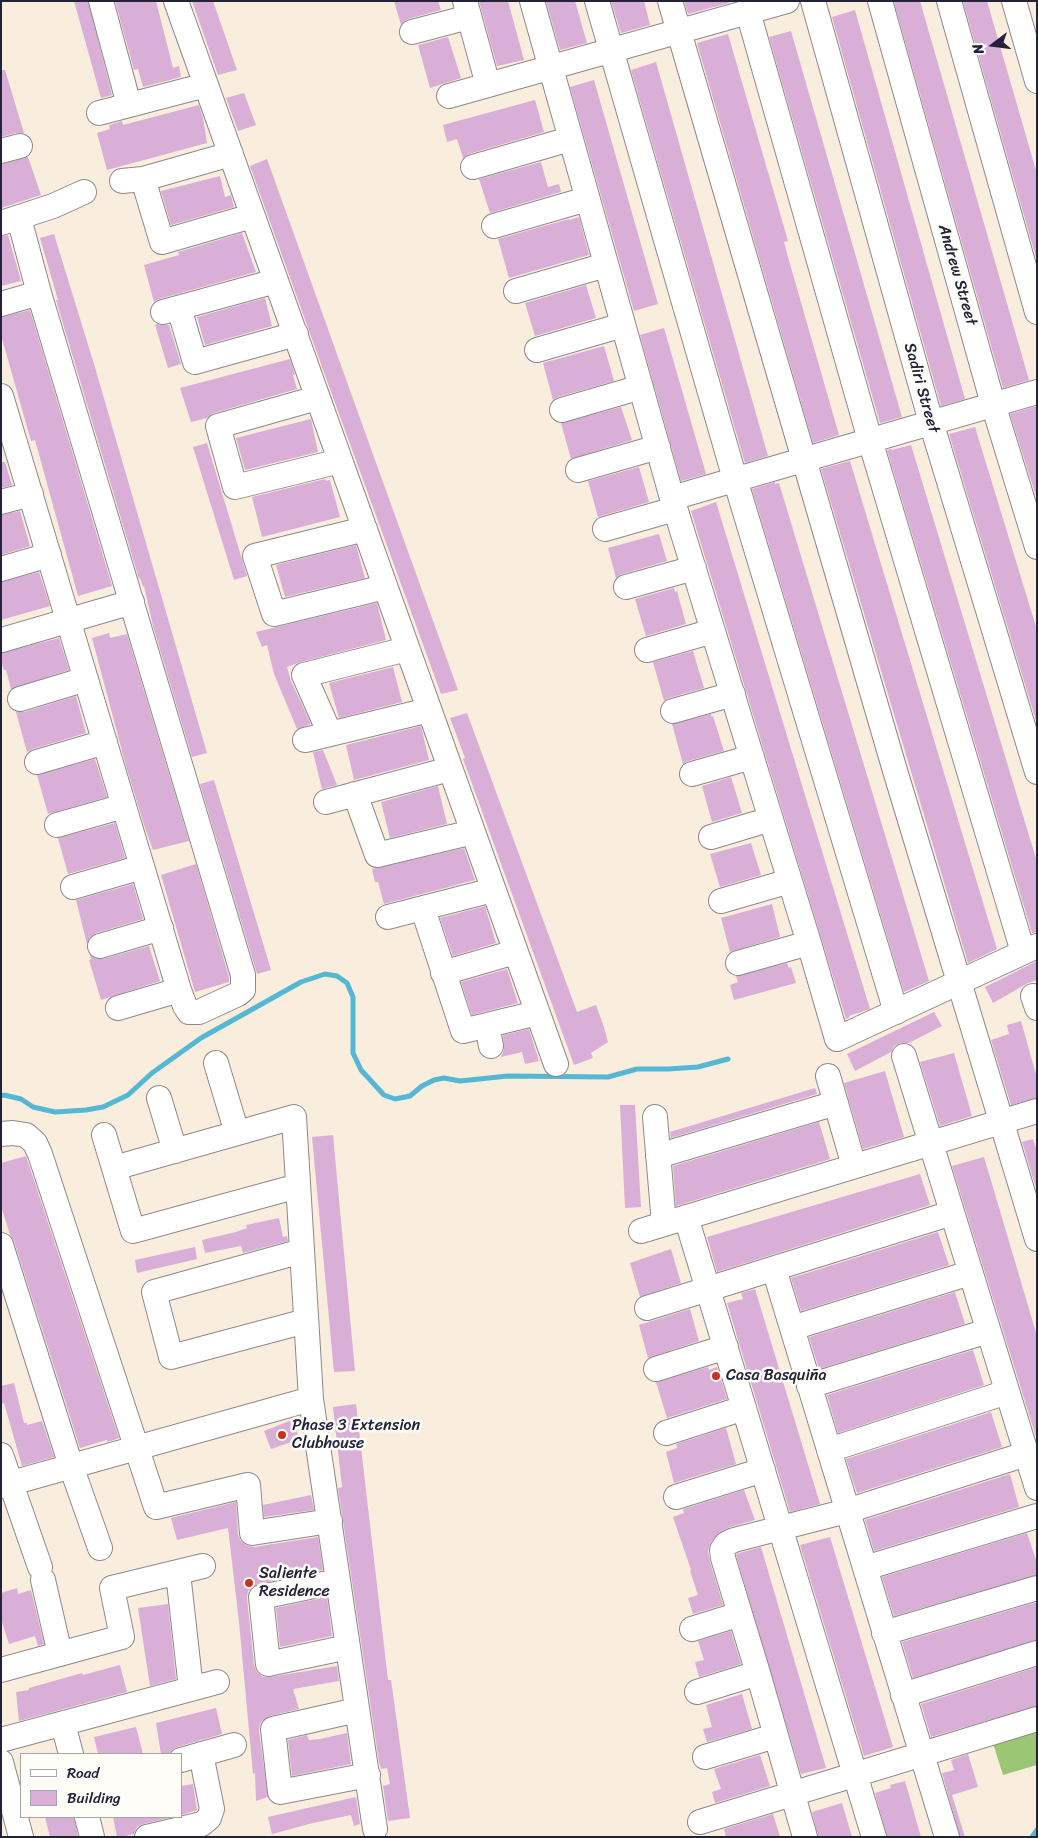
<!DOCTYPE html>
<html>
<head>
<meta charset="utf-8">
<style>
	body { margin:0 }
	#map { position:relative; width:1038px; height:1838px; overflow:hidden; background:#f9eddd; font-family:Sriracha,sans-serif }
	canvas { display:block }
	.frame { position:absolute; inset:0; border:2px solid #22223b; pointer-events:none }
	.legend { position:absolute; left:20px; top:1753px; width:162px; height:65px; box-sizing:border-box; background:#fdfcf7; border:1px solid #a5a5ac; margin:0; padding:6px 9px; list-style:none; font-size:15px; color:#22223b }
	.legend li { display:flex; align-items:center; gap:10px; height:25px }
	.legend b { width:25px; border:1px solid #a5a5ac }
	.north { position:absolute; left:968px; top:20px; width:50px; height:50px; -webkit-text-stroke:4px #fdfcf7; paint-order:stroke; rotate:255deg; font-size:14px; font-weight:700; line-height:20px; text-align:center; color:#22223b }
	.north::after { content:''; display:block; margin:auto; width:18px; height:22px; background:#22223b; clip-path:polygon(50% 0,100% 100%,50% 72%,0 100%) }
</style>
</head>
<body>
<div id="map">
<canvas width="1038" height="1838"></canvas>
<div class="frame"></div>
<ul class="legend">
<li><b style="height:6px;background:#fff"></b>Road</li>
<li><b style="height:14px;background:#d9afd8"></b>Building</li>
</ul>
<div class="north">N</div>
</div>
<script>
const ctx = document.querySelector('canvas').getContext('2d');
ctx.lineJoin = 'round';
function fillPath(path, color) { ctx.fillStyle = color; ctx.fill(path, 'evenodd'); }
const shape = rows => new Path2D(rows.map(r => 'M' + r).join(''));
function stroke(path, color, width, dash) { ctx.strokeStyle = color; ctx.lineWidth = width; ctx.lineCap = dash ? 'butt' : 'round'; ctx.setLineDash(dash || []); ctx.stroke(path); }
function write(font, color, halo, rows, align = 'center') {
  ctx.font = font + ' Sriracha,sans-serif'; ctx.lineWidth = 5; ctx.setLineDash([]); ctx.textBaseline = 'middle'; ctx.strokeStyle = halo; ctx.fillStyle = color; for (const [text, x, y, turn = 0] of rows) {
    ctx.save(); ctx.translate(x, y); ctx.rotate((+turn || 0) * Math.PI / 180); ctx.textAlign = isNaN(turn) ? turn : align; if (halo) ctx.strokeText(text, 0, 0); ctx.fillText(text, 0, 0); ctx.restore();
  }
}
fillPath(shape([
	[1037,1723,1037,1765,1003,1775,991,1737]
]), '#9bc774');
stroke(shape([
	[1,1096,4,1095,21,1099,33,1107,55,1112,86,1110,103,1107,128,1095,152,1073,201,1038,301,982,325,974,337,976,347,983,353,997,353,1053,361,1070,384,1095,395,1099,410,1096,422,1086,434,1080,444,1078,460,1081,508,1076,608,1077,637,1069,669,1069,698,1067,728,1059],
	[1032,1837,1037,1830]
]), '#54b7d3', 5);
fillPath(shape([
	[74,1,88,1,112,95,101,98],
	[115,1,156,1,173,68,179,66,181,77,143,87,138,69,134,70],
	[192,1,213,1,237,70,218,75],
	[394,1,438,1,441,10,408,19,401,25],
	[479,1,508,1,524,60,497,66],
	[546,1,575,1,587,43,560,50],
	[611,1,644,1,650,25,621,33],
	[684,1,729,1,729,3,688,14],
	[920,1,1029,380,1003,388,894,2],
	[963,1,987,1,1037,174,1037,261],
	[855,10,965,399,941,406,832,17],
	[791,31,902,417,880,423,769,37],
	[728,34,788,241,784,242,788,257,839,435,813,443,697,43],
	[448,37,461,78,430,88,418,45],
	[656,62,768,456,745,463,631,70],
	[1,70,5,70,24,133,16,133,1,137],
	[594,80,658,304,634,311,570,87],
	[244,93,256,125,238,131,226,98],
	[535,100,544,132,469,154,463,158,457,139,447,142,443,125],
	[199,105,203,118,207,143,107,170,97,133,110,129,109,125,122,121,123,125],
	[28,157,41,195,1,208,1,164],
	[267,159,366,435,458,690,441,694,326,378,250,166],
	[541,162,548,187,559,184,561,192,490,213,479,179],
	[220,176,225,197,231,195,234,207,171,225,161,191],
	[579,217,589,255,509,278,498,239,569,219,569,220],
	[242,233,256,272,159,299,154,302,144,265,179,255,178,252],
	[54,234,94,364,207,753,192,757,153,626,144,586,143,587,140,578,139,579,56,300,58,300,40,238],
	[8,235,21,281,1,286,1,236],
	[586,285,596,318,535,336,525,303],
	[265,298,272,326,205,345,197,317],
	[30,310,112,586,78,596,35,440,31,441,1,335,1,317],
	[157,324,169,325,181,364,168,368,155,325],
	[664,328,706,474,681,481,640,335],
	[604,346,614,381,558,397,553,400,543,363],
	[290,359,295,374,293,375,297,389,214,413,207,418,191,422,180,388],
	[1037,406,1037,499,1010,414],
	[621,407,632,440,571,459,561,423],
	[311,419,318,452,245,470,236,438],
	[975,427,1037,630,1037,724,949,434],
	[207,443,247,576,234,580,193,447],
	[911,445,1037,862,1037,932,1032,933,887,450,891,449,892,450],
	[850,461,997,949,968,963,821,469],
	[1,462,5,462,12,485,1,488],
	[639,467,649,502,598,517,588,481],
	[325,479,326,481,330,480,340,517,262,537,252,497],
	[775,482,775,484,779,483,929,981,904,992,752,489],
	[716,502,870,1009,849,1016,849,1018,846,1019,691,511],
	[20,511,30,546,1,555,1,515],
	[659,534,667,561,622,574,616,578,608,548],
	[356,545,365,578,285,597,276,565],
	[39,572,50,606,1,620,1,582],
	[674,588,675,592,677,591,686,624,646,636,635,599],
	[377,603,386,640,301,662,287,667,291,681,311,724,297,729,274,674,267,645,262,647,256,632],
	[109,633,110,638,127,634,189,841,153,850,145,828,126,766,92,638],
	[59,638,69,670,11,689,6,670,4,670,1,661,1,653],
	[693,651,704,688,669,698,664,701,653,662],
	[393,667,402,702,339,718,329,683],
	[76,696,86,733,33,749,27,752,16,712,24,712],
	[467,713,577,1012,596,1005,604,1027,608,1042,591,1053,593,1058,574,1065,463,759,465,758,450,718],
	[711,714,712,717,713,716,724,751,688,761,683,764,672,724],
	[421,726,429,760,354,780,346,745],
	[323,750,337,785,322,789,313,752],
	[95,759,107,797,48,814,37,775],
	[731,777,742,813,712,822,702,786],
	[214,780,271,970,257,974,200,784],
	[438,786,447,824,390,838,381,802],
	[115,823,125,858,68,874,58,838],
	[751,843,761,875,720,887,710,854],
	[464,848,475,880,384,904,378,882,375,882,372,869],
	[196,864,229,977,229,982,195,992,161,875],
	[133,884,143,919,96,933,90,937,87,944,76,900],
	[772,904,780,937,730,952,721,918],
	[485,906,496,943,453,956,440,918],
	[149,946,160,981,101,1000,89,960,91,959,90,954,96,959,103,959],
	[1037,961,1037,980,1028,983,993,1003,985,987],
	[787,963,789,968,791,967,796,983,734,1000,730,985,738,982,736,976],
	[507,969,518,1003,472,1015,461,982],
	[934,1012,942,1026,909,1043,900,1043,894,1046,891,1052,855,1071,847,1054],
	[1021,1021,1037,1078,1037,1098,1011,1105,991,1040,1009,1034,1007,1025],
	[529,1029,539,1061,525,1064,522,1052,501,1057,504,1050,503,1035],
	[954,1053,972,1116,940,1126,920,1062],
	[885,1071,904,1137,863,1149,844,1083],
	[815,1088,817,1094,671,1138,670,1132],
	[620,1105,635,1105,641,1207,625,1208],
	[819,1122,830,1159,676,1206,673,1166],
	[333,1135,355,1371,334,1372,312,1137],
	[1033,1139,1037,1151,1037,1191,1022,1142],
	[26,1156,27,1159,119,1438,108,1442,107,1440,80,1448,14,1241,10,1235,1,1206,1,1163],
	[984,1157,1037,1336,1037,1440,952,1166],
	[920,1174,930,1205,717,1272,707,1237],
	[279,1218,283,1237,287,1236,288,1241,243,1253,241,1246,205,1253,202,1240,236,1232,247,1228,246,1225],
	[938,1232,949,1265,801,1311,791,1278],
	[195,1247,197,1259,137,1273,135,1260],
	[671,1249,681,1283,640,1297,630,1263],
	[755,1289,820,1504,790,1512,727,1303,743,1299,741,1293],
	[955,1292,965,1324,819,1369,809,1337],
	[690,1309,699,1341,648,1358,639,1325],
	[973,1350,984,1385,838,1433,827,1395],
	[708,1367,709,1370,717,1367,727,1399,667,1418,656,1382],
	[14,1383,24,1423,27,1423,27,1425,42,1421,54,1457,22,1466,4,1403,1,1404,1,1386],
	[356,1404,388,1680,391,1680,410,1818,388,1821,383,1786,390,1784,387,1768,381,1769,379,1762,338,1488,342,1487,333,1407],
	[991,1412,1002,1447,857,1493,846,1459],
	[292,1420,300,1439,271,1449,264,1431],
	[726,1428,736,1464,674,1483,666,1452,677,1448,676,1444],
	[1010,1474,1019,1507,874,1551,865,1520],
	[744,1490,755,1520,730,1527,720,1532,711,1542,708,1551,710,1562,723,1605,693,1614,688,1598,698,1595,690,1571,691,1570,673,1517,684,1513,683,1509],
	[311,1495,314,1510,264,1517,263,1505],
	[236,1502,238,1535,241,1541,246,1545,254,1547,318,1537,323,1570,258,1584,253,1586,248,1591,247,1598,254,1665,257,1672,263,1677,270,1677,337,1666,339,1681,293,1689,299,1709,270,1716,264,1719,260,1724,259,1731,268,1797,256,1801,255,1773,253,1774,239,1622,228,1528,177,1540,171,1518],
	[1027,1533,1037,1563,1037,1575,894,1616,882,1577],
	[830,1537,893,1747,864,1756,800,1545],
	[761,1547,826,1768,801,1774,736,1555,739,1553],
	[17,1588,18,1594,31,1590,44,1644,38,1646,35,1636,9,1644,1,1619,1,1593],
	[327,1597,332,1636,280,1647,276,1608],
	[1037,1602,1037,1640,913,1678,902,1642],
	[168,1604,176,1679,150,1686,138,1608],
	[731,1631,741,1664,699,1677,695,1662,704,1660,698,1641],
	[120,1665,127,1692,19,1721,16,1692,29,1690,29,1688,82,1673,83,1675],
	[1037,1667,1037,1706,931,1737,921,1704],
	[742,1694,752,1729,707,1742,703,1729,712,1727,706,1705],
	[216,1708,222,1734,177,1747,172,1750,169,1754,161,1754,156,1723],
	[136,1727,143,1754,98,1754,94,1737],
	[347,1733,351,1764,292,1776,288,1740,307,1735,309,1740,320,1739],
	[968,1754,978,1787,952,1795,965,1837,960,1837,942,1773,954,1770,951,1760],
	[760,1755,770,1786,715,1803,712,1792,721,1789,714,1769],
	[905,1781,921,1837,887,1837,875,1793,891,1788,890,1785],
	[193,1784,197,1810,181,1815,181,1786],
	[356,1797,360,1824,354,1826,351,1815,313,1823,272,1834,268,1817],
	[842,1803,852,1837,818,1837,812,1812],
	[773,1814,780,1837,726,1837,724,1829],
	[45,1817,74,1817,78,1837,50,1837],
	[113,1817,173,1817,143,1824,137,1827,134,1834,121,1837,117,1837]
]), '#d9afd8');
const minor = shape([
	[101,1,129,105],
	[176,1,556,1064],
	[465,1,488,85],
	[532,1,672,498,809,943,837,1039,1037,946],
	[597,1,735,479,896,1012],
	[670,1,896,774,1037,1239],
	[813,1,931,422,1037,772],
	[880,1,993,404,1037,547],
	[949,1,1037,312],
	[1014,1,1037,81],
	[748,12,870,440,1023,952],
	[412,32,469,17],
	[449,96,787,1],
	[99,113,206,85],
	[1,151,20,146],
	[473,167,570,139],
	[143,179,162,242,252,216],
	[122,181,143,179,231,154],
	[1,223,53,206,84,192],
	[494,226,587,199],
	[516,291,606,265],
	[1,304,39,293],
	[179,308,195,362,296,334],
	[163,312,276,281],
	[537,350,623,325],
	[1,396,179,990,185,1006,189,1012,199,1012,238,994,243,990,243,975,39,293,19,218],
	[317,398,218,426,235,487,340,461],
	[562,410,641,387],
	[578,470,658,447],
	[672,498,1037,392],
	[1,502,31,494],
	[365,529,255,556,274,614,385,587],
	[605,529,675,509],
	[1,569,49,555],
	[626,587,694,568],
	[2,640,132,602],
	[647,650,713,631],
	[20,699,86,679],
	[673,711,733,694],
	[330,734,304,675,407,649],
	[305,740,429,710],
	[37,762,105,742],
	[692,774,752,757],
	[355,794,377,855,473,832],
	[326,802,450,769],
	[57,825,124,806],
	[711,837,771,819],
	[73,887,142,867],
	[721,901,790,881],
	[423,909,463,1031,537,1013],
	[388,917,493,890],
	[100,946,161,928],
	[738,963,809,943],
	[443,973,515,952],
	[1033,996,1037,1008],
	[118,1008,179,990],
	[487,1025,491,1046],
	[904,1056,1037,1488],
	[216,1063,237,1133],
	[828,1076,854,1166],
	[159,1098,175,1151],
	[655,1117,664,1224],
	[1,1134,13,1133,26,1135,35,1143,40,1154,156,1507,248,1485,252,1533,330,1521],
	[104,1135,133,1231,298,1186],
	[658,1156,836,1103],
	[114,1168,294,1117,311,1399,375,1829],
	[686,1217,874,1837],
	[641,1231,1037,1111],
	[1,1245,71,1466,100,1548],
	[302,1251,154,1292,171,1357,306,1321],
	[774,1269,947,1837],
	[647,1308,952,1213],
	[792,1328,970,1273],
	[656,1369,726,1347],
	[809,1386,988,1331],
	[666,1433,744,1408],
	[829,1450,1007,1392],
	[1,1455,40,1567],
	[1,1486,311,1399],
	[676,1497,763,1470],
	[865,1568,1037,1516],
	[178,1573,191,1689],
	[43,1580,60,1654],
	[338,1581,261,1597,268,1664,348,1647],
	[692,1629,740,1614],
	[884,1633,1037,1588],
	[1,1670,122,1637,112,1588,203,1566],
	[697,1692,758,1673],
	[903,1695,1037,1653],
	[357,1710,273,1729,280,1792,368,1775],
	[63,1724,71,1754],
	[1,1740,217,1682],
	[705,1757,775,1736],
	[181,1760,234,1745],
	[1,1762,21,1837],
	[87,1817,92,1837],
	[700,1822,1037,1719],
	[147,1837,202,1824,209,1818,212,1809,201,1754],
	[805,1837,758,1673,723,1558,722,1550,726,1544,734,1540,847,1511,1026,1454]
]);
stroke(minor, '#8e888c', 26);
stroke(minor, '#fff', 24);
for (const [x, y, r, color] of [
	[716,1376,5,"#c8321e"],
	[282,1435,5,"#c8321e"],
	[249,1583,5,"#c8321e"]
]) { const dot = new Path2D(); dot.arc(x, y, r, 0, 2 * Math.PI); ctx.fillStyle = color; ctx.fill(dot); stroke(dot, '#fdfcf7', 2); }
write('16px', '#22223b', '#fdfcf7', [
	["Andrew Street",957,275,74],
	["Sadiri Street",921,388,74]
]);
write('16px', '#22223b', '#fdfcf7', [
	["Casa Basquiña",726,1376],
	["Phase 3 Extension",292,1426],
	["Clubhouse",292,1444],
	["Saliente",259,1574],
	["Residence",259,1592]
], 'left');
</script>
</body>
</html>
